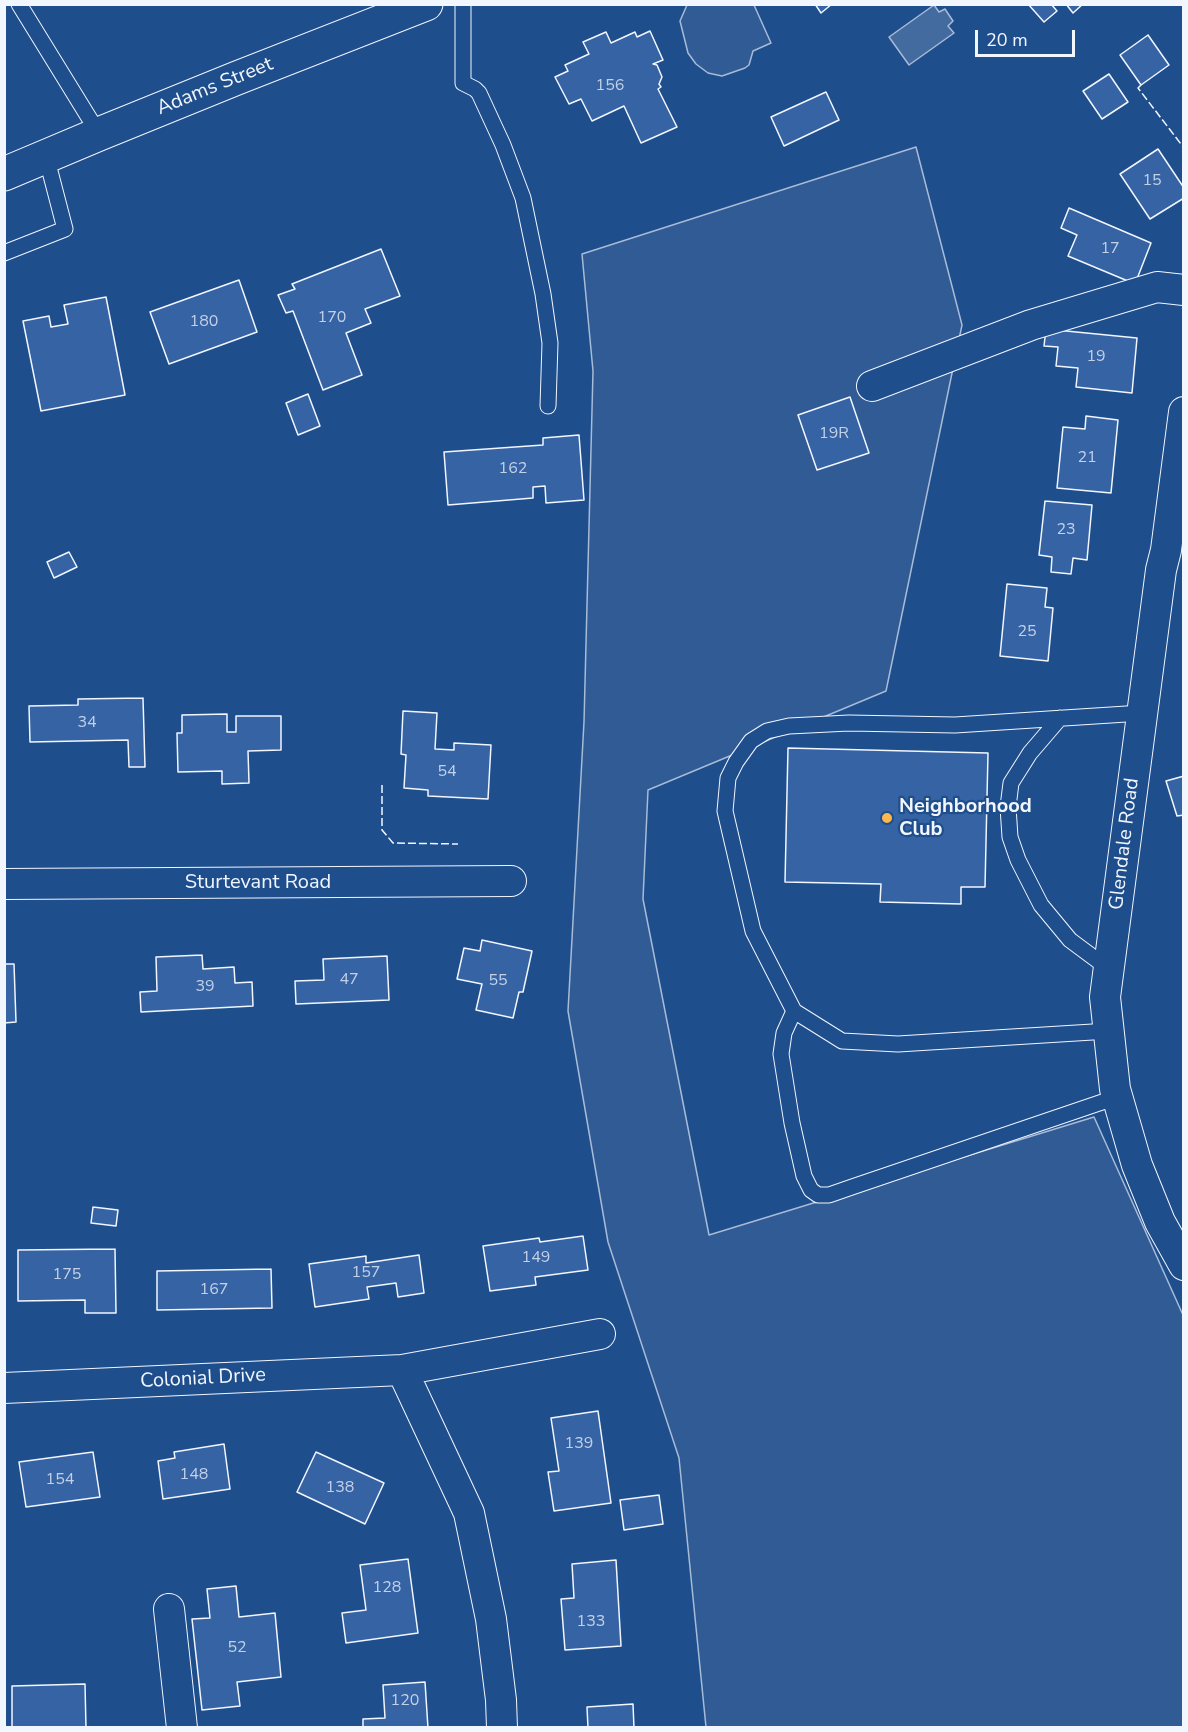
<!DOCTYPE html>
<html>
<head>
<meta charset="utf-8">
<style>
	body { margin:0 }
	#map { position:relative; width:1188px; height:1732px; overflow:hidden; background:#1f4e8c; font-family:"Nunito Sans",sans-serif }
	canvas { display:block }
	.frame { position:absolute; inset:0; border:6px solid #f2f6ff; pointer-events:none }
	.scale { position:absolute; left:975px; top:30px; width:100px; height:27px; box-sizing:border-box; border:3px solid #f2f6ff; border-top:0; padding-left:8px; font-size:18px; line-height:21px; white-space:nowrap; color:#f2f6ff; -webkit-text-stroke:4px #1f4e8c; paint-order:stroke }
</style>
</head>
<body>
<div id="map">
<canvas width="1188" height="1732"></canvas>
<div class="frame"></div>
<div class="scale">20 m</div>
</div>
<script>
const ctx = document.querySelector('canvas').getContext('2d');
ctx.lineJoin = 'round';
function fillPath(path, color) { ctx.fillStyle = color; ctx.fill(path, 'evenodd'); }
const shape = rows => new Path2D(rows.map(r => 'M' + r).join(''));
function stroke(path, color, width, dash) { ctx.strokeStyle = color; ctx.lineWidth = width; ctx.lineCap = dash ? 'butt' : 'round'; ctx.setLineDash(dash || []); ctx.stroke(path); }
function write(font, color, halo, rows, align = 'center') {
  ctx.font = font + ' "Nunito Sans",sans-serif'; ctx.lineWidth = 4.5; ctx.setLineDash([]); ctx.textBaseline = 'middle'; ctx.strokeStyle = halo; ctx.fillStyle = color; for (const [text, x, y, turn = 0] of rows) {
    ctx.save(); ctx.translate(x, y); ctx.rotate((+turn || 0) * Math.PI / 180); ctx.textAlign = isNaN(turn) ? turn : align; if (halo) ctx.strokeText(text, 0, 0); ctx.fillText(text, 0, 0); ctx.restore();
  }
}
const built = shape([
	[687,5,754,5,771,43,753,51,749,65,745,68,722,76,708,73,696,64,688,53,680,21,687,5],
	[916,147,962,325,886,691,648,790,643,899,709,1235,1094,1117,1183,1315,1183,1727,706,1727,679,1458,608,1242,568,1011,584,722,593,371,582,254,916,147]
]);
fillPath(built, '#305b95');
stroke(built, '#a8bbd7', 1.5);
const water = shape([
	[934,5,939,12,945,9,953,21,948,26,954,33,909,65,889,37,934,5]
]);
fillPath(water, '#446ba0');
stroke(water, '#a8bbd7', 1.5);
const building = shape([
	[815,4,832,4,821,13,815,4],
	[1028,4,1051,4,1057,11,1044,22,1028,4],
	[1066,4,1083,4,1073,13,1066,4],
	[650,31,663,60,653,64,657,65,662,77,659,84,661,87,658,89,677,127,641,143,624,106,592,121,581,99,569,104,555,77,568,71,565,65,589,54,583,42,606,32,611,43,635,32,637,37,650,31],
	[1148,35,1169,65,1141,85,1120,55,1148,35],
	[1109,74,1128,102,1102,119,1083,91,1109,74],
	[826,92,839,120,784,146,771,117,826,92],
	[1158,149,1184,188,1184,198,1150,219,1120,174,1158,149],
	[1069,208,1151,243,1135,284,1068,256,1077,235,1061,228,1069,208],
	[381,249,400,296,365,309,371,323,346,333,362,375,323,390,293,311,286,313,278,295,295,289,292,284,381,249],
	[239,280,257,332,169,364,150,312,239,280],
	[106,297,125,395,41,411,23,321,49,316,51,327,68,324,64,305,106,297],
	[1046,329,1137,338,1132,393,1076,387,1078,368,1056,366,1058,347,1044,346,1046,329],
	[308,394,320,426,298,435,286,403,308,394],
	[850,397,869,453,817,470,798,415,850,397],
	[1086,416,1118,420,1111,493,1057,488,1063,427,1085,429,1086,416],
	[579,435,584,500,546,503,545,486,533,487,533,498,448,505,444,452,543,445,543,438,579,435],
	[1045,501,1092,505,1087,560,1073,558,1071,574,1051,572,1052,557,1039,555,1045,501],
	[69,552,77,567,54,578,47,562,69,552],
	[1007,584,1047,588,1045,607,1053,608,1048,661,1000,656,1007,584],
	[143,698,145,767,129,767,128,740,30,742,29,706,78,705,78,699,143,698],
	[403,711,437,713,435,749,454,750,454,743,491,745,488,799,428,796,428,790,404,788,406,755,401,754,403,711],
	[227,714,227,732,236,732,236,716,281,716,281,750,248,751,249,783,222,784,222,771,178,772,177,733,182,733,182,715,227,714],
	[788,748,988,753,985,887,961,887,961,904,880,902,881,884,785,882,788,748],
	[1184,776,1184,815,1177,816,1166,781,1184,776],
	[482,940,532,951,523,992,519,992,513,1018,476,1010,482,984,457,979,464,948,480,951,482,940],
	[202,955,203,969,234,967,235,983,252,982,253,1006,141,1012,140,992,157,991,156,957,202,955],
	[387,956,389,1000,296,1004,295,981,324,980,323,959,387,956],
	[4,964,14,964,16,1022,4,1023,4,964],
	[93,1207,118,1210,116,1226,91,1223,93,1207],
	[583,1236,588,1270,535,1277,536,1285,490,1291,483,1246,539,1238,540,1242,583,1236],
	[115,1249,116,1313,85,1313,85,1300,18,1301,18,1250,115,1249],
	[419,1255,424,1293,398,1297,396,1283,367,1287,369,1299,315,1307,309,1264,366,1256,366,1263,419,1255],
	[271,1269,272,1308,157,1310,157,1271,271,1269],
	[598,1411,611,1503,554,1511,548,1472,559,1471,551,1418,598,1411],
	[224,1444,230,1489,163,1499,158,1461,175,1458,174,1452,224,1444],
	[93,1452,100,1497,26,1507,19,1462,93,1452],
	[316,1452,384,1483,365,1524,297,1492,316,1452],
	[659,1495,663,1524,624,1530,620,1500,659,1495],
	[408,1559,418,1633,346,1643,342,1613,366,1610,360,1565,408,1559],
	[616,1560,621,1646,565,1650,561,1599,574,1598,572,1564,616,1560],
	[236,1586,239,1617,275,1613,281,1677,237,1682,240,1706,202,1710,192,1619,210,1618,207,1589,236,1586],
	[425,1682,428,1728,363,1728,363,1719,385,1718,383,1685,425,1682],
	[85,1684,86,1728,12,1728,12,1686,85,1684],
	[633,1704,634,1728,588,1728,587,1707,633,1704]
]);
fillPath(building, '#3563a3');
stroke(building, '#f2f6ff', 1.5);
const service = shape([
	[19,4,99,134],
	[463,4,463,83,475,89,479,93,503,145,523,198,543,294,550,343,548,406],
	[4,253,65,229,46,156],
	[1060,718,1030,753,1011,783,1008,807,1010,837,1018,860,1041,905,1070,940,1109,969],
	[794,1011,784,1033,781,1054,792,1123,804,1176,811,1190,818,1195,829,1195,852,1187,1117,1097],
	[1109,1031,898,1044,842,1041,794,1011,753,931,725,811,728,778,736,762,751,741,767,731,789,726,849,723,955,725,1142,713]
]);
const minor = shape([
	[872,386,1031,325,1157,287,1184,290],
	[1184,412,1166,550,1161,570,1105,997,1115,1089,1137,1165,1160,1222,1184,1265],
	[4,884,511,881],
	[402,1370,600,1334],
	[4,1388,402,1370,469,1513,491,1619,501,1700,502,1728],
	[169,1609,182,1728]
]);
const primary = shape([
	[4,174,99,134,237,78,426,4]
]);
stroke(service, '#f2f6ff', 17);
stroke(minor, '#f2f6ff', 32);
stroke(primary, '#f2f6ff', 35);
stroke(service, '#1f4e8c', 15);
stroke(minor, '#1f4e8c', 30);
stroke(primary, '#1f4e8c', 33);
stroke(shape([
	[1141,85,1138,88,1184,148],
	[382,785,382,830,393,843,458,844]
]), '#f2f6ff', 1.5, [8, 3]);
for (const [x, y, r, color] of [
	[887,818,6,"#ffb74d"]
]) { const dot = new Path2D(); dot.arc(x, y, r, 0, 2 * Math.PI); ctx.fillStyle = color; ctx.fill(dot); stroke(dot, '#1f4e8c', 2); }
write('16px', '#c3d1e8', null, [
	["156",610,86],
	["15",1152,181],
	["17",1110,249],
	["170",332,318],
	["180",204,322],
	["19",1096,357],
	["19R",834,434],
	["21",1087,458],
	["162",513,469],
	["23",1066,530],
	["25",1027,632],
	["34",87,723],
	["54",447,772],
	["47",349,980],
	["55",498,981],
	["39",205,987],
	["149",536,1258],
	["157",366,1273],
	["175",67,1275],
	["167",214,1290],
	["139",579,1444],
	["148",194,1475],
	["154",60,1480],
	["138",340,1488],
	["128",387,1588],
	["133",591,1622],
	["52",237,1648],
	["120",405,1701]
]);
write('20px', '#f2f6ff', '#1f4e8c', [
	["Adams Street",215,87,-22],
	["Glendale Road",1125,844,-83],
	["Sturtevant Road",258,883],
	["Colonial Drive",203,1379,-3]
]);
write('bold 20px', '#f2f6ff', '#1f4e8c', [
	["Neighborhood",899,807],
	["Club",899,830]
], 'left');
</script>
</body>
</html>
